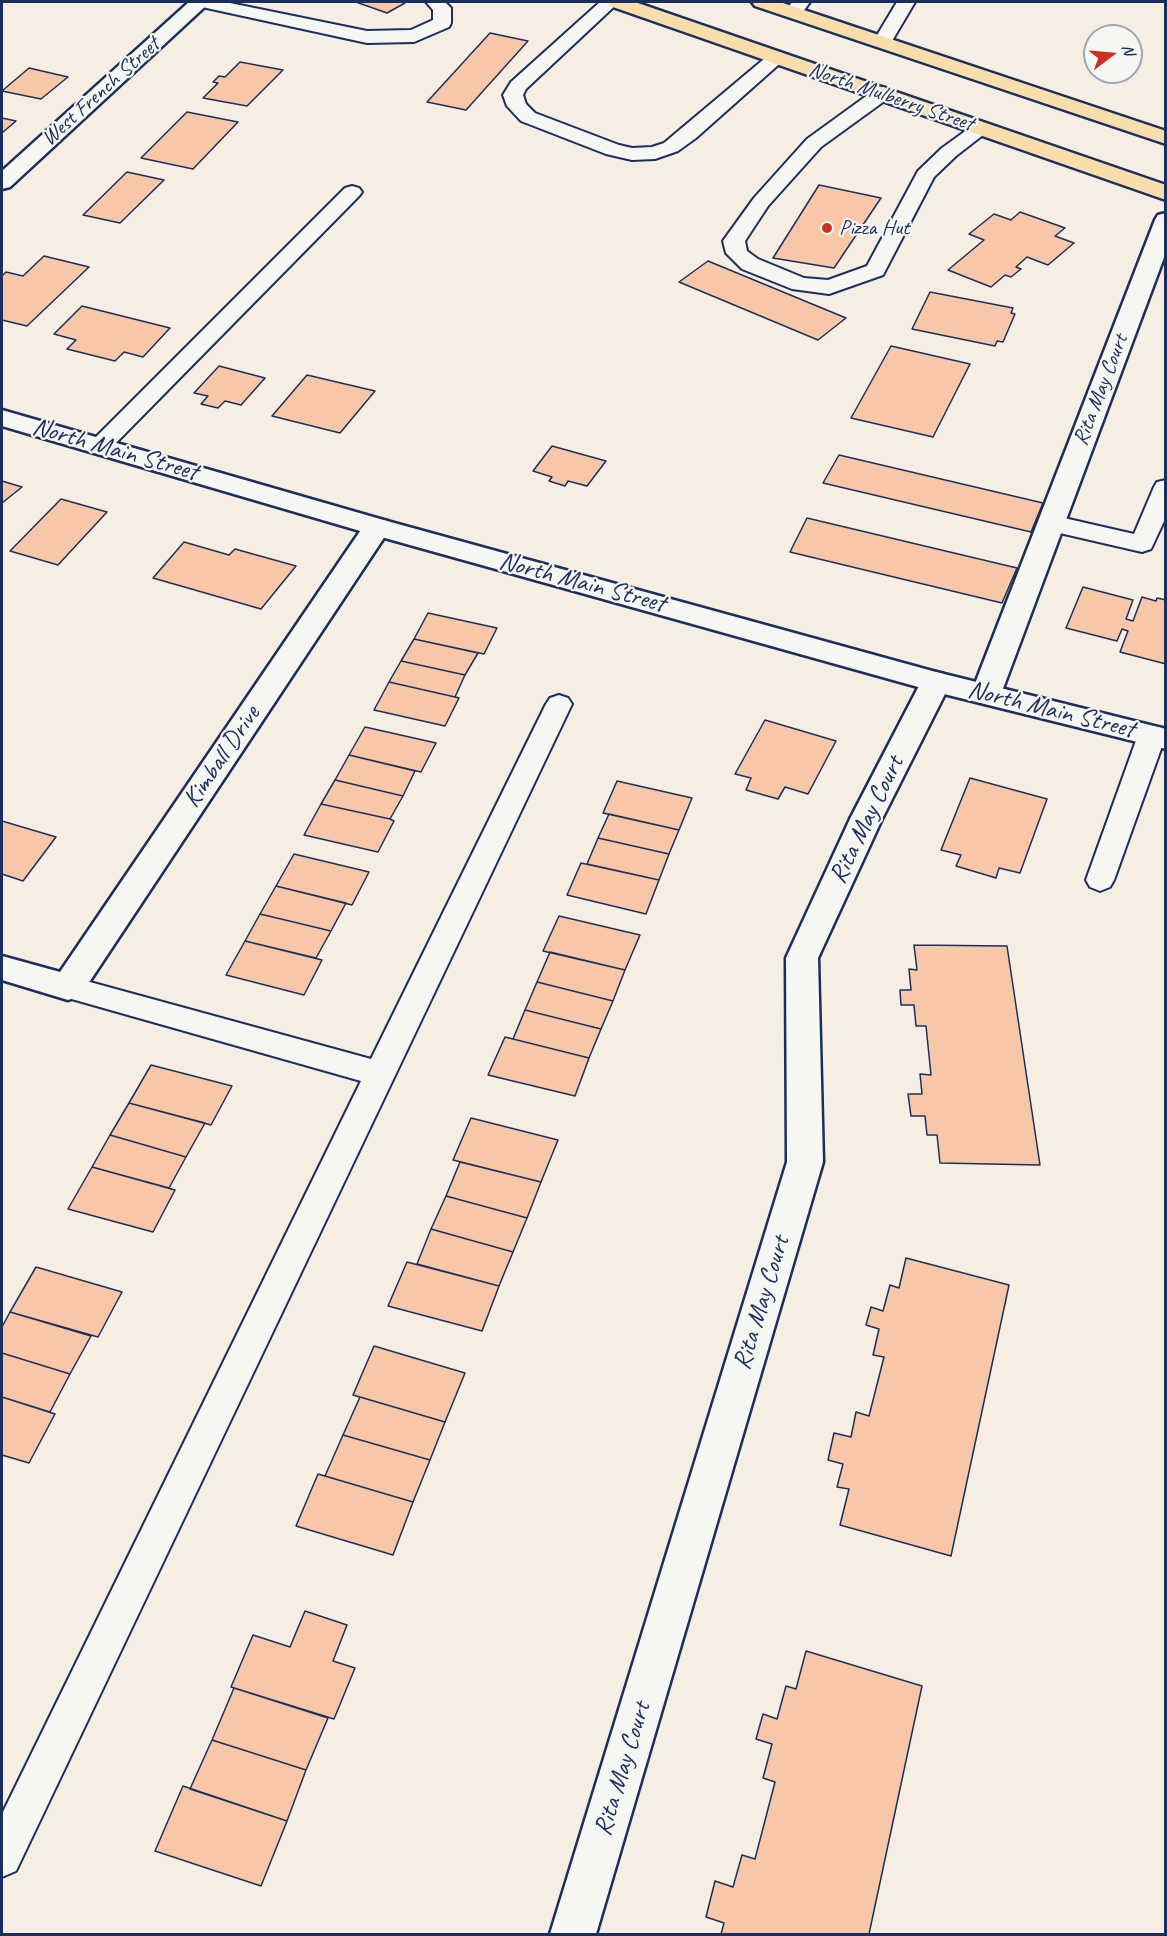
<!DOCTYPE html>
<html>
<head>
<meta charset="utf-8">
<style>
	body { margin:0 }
	#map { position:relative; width:1167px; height:1936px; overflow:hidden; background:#f6ede3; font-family:Caveat,sans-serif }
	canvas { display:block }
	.frame { position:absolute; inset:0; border:3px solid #1b2f5e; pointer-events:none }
	.north { position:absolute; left:1083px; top:24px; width:60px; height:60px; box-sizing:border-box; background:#f6f6f2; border:2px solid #9ea6b7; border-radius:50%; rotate:74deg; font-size:16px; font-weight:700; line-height:24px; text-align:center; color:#1b2f5e }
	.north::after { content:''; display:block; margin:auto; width:21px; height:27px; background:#c8321e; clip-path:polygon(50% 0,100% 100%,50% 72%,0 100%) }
</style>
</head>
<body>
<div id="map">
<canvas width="1167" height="1936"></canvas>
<div class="frame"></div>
<div class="north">N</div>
</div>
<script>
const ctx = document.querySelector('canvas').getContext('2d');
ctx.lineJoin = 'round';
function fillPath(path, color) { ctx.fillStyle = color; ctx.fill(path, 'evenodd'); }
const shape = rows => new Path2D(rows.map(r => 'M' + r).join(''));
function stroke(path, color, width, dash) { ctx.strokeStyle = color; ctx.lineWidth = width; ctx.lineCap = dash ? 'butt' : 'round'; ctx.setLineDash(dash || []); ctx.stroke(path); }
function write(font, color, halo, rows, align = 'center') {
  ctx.font = font + ' Caveat,sans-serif'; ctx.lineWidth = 4.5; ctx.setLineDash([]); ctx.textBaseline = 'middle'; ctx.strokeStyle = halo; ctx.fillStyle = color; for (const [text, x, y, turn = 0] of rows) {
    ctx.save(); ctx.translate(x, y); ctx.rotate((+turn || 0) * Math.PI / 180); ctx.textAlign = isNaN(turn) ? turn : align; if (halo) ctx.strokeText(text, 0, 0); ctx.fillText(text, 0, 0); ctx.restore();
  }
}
const building = shape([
	[356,2,401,2,405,3,387,13,356,2],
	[490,33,528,41,466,110,427,102,490,33],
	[240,62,283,70,247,106,203,98,218,83,213,82,219,76,225,77,240,62],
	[29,68,68,77,41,99,2,91,29,68],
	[187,112,238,122,193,169,141,158,187,112],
	[2,118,16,121,2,133,2,118],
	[127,172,164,180,120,223,83,215,127,172],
	[819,185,881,198,834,268,773,258,819,185],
	[1020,212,1065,228,1055,236,1074,243,1048,265,1027,257,1016,267,1021,269,1011,277,1005,275,991,287,948,270,984,240,969,234,994,214,1011,220,1020,212],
	[44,256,89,267,27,326,2,320,2,276,6,272,23,276,44,256],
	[708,261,846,318,818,340,679,282,708,261],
	[930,292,1013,308,1011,313,1015,314,1003,342,997,341,995,346,912,329,930,292],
	[82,306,170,328,143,357,124,352,115,361,67,349,76,340,54,334,82,306],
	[891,346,970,364,933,437,851,418,891,346],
	[219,366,265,378,241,405,225,401,218,408,201,404,208,396,194,393,219,366],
	[307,375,375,391,340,433,272,416,307,375],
	[552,446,606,461,587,486,568,481,565,486,549,481,552,477,533,471,552,446],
	[839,455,1043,503,1031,532,823,483,839,455],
	[2,481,22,487,2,503,2,481],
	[61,499,107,512,58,565,10,551,61,499],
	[807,518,1017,568,1002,603,790,552,807,518],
	[184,542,229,555,235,549,296,566,261,609,153,578,184,542],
	[1083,587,1133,600,1126,619,1133,621,1142,597,1156,601,1157,598,1166,600,1166,664,1120,652,1128,631,1122,629,1117,641,1066,628,1083,587],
	[428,613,497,628,484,654,414,639,428,613],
	[414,639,478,653,465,675,401,661,414,639],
	[401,661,465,675,455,697,389,682,401,661],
	[389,682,455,697,459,698,445,726,374,710,389,682],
	[765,720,836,741,808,794,785,787,778,799,746,790,751,778,735,774,765,720],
	[365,727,436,743,421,772,349,755,365,727],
	[349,755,415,771,403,796,335,780,349,755],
	[970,778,1047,799,1020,873,999,868,996,878,956,866,961,855,941,850,970,778],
	[335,780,403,796,390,819,321,804,335,780],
	[617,781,692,798,679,830,603,813,617,781],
	[321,804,390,819,394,821,378,852,304,835,321,804],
	[609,814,679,830,669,854,598,838,609,814],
	[2,821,56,837,23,881,2,874,2,821],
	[598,838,669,854,659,880,587,864,598,838],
	[294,854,369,872,352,905,276,886,294,854],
	[581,863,659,880,646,914,567,895,581,863],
	[276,886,346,903,331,931,260,914,276,886],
	[260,914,331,931,316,958,245,941,260,914],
	[559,916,640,935,625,970,543,951,559,916],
	[245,941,322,960,304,995,226,975,245,941],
	[914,945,1007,946,1040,1165,940,1163,937,1135,927,1135,925,1116,911,1116,908,1094,922,1094,920,1074,931,1075,926,1026,916,1026,914,1005,901,1005,900,990,911,990,909,969,917,970,914,945],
	[550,952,625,970,613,1001,537,982,550,952],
	[537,982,613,1001,601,1029,525,1010,537,982],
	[525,1010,601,1029,589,1058,513,1039,525,1010],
	[505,1037,589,1058,575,1096,488,1075,505,1037],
	[151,1065,232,1086,211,1125,129,1103,151,1065],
	[129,1103,205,1123,186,1157,110,1135,129,1103],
	[471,1118,558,1140,541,1182,453,1160,471,1118],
	[110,1135,186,1157,169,1188,92,1167,110,1135],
	[460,1162,541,1182,527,1218,446,1196,460,1162],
	[92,1167,175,1190,153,1232,68,1209,92,1167],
	[446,1196,527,1218,513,1252,431,1229,446,1196],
	[431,1229,513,1252,499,1286,417,1264,431,1229],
	[906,1258,1009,1285,951,1556,840,1525,849,1489,837,1487,843,1464,828,1460,834,1433,851,1437,856,1412,869,1416,884,1357,873,1355,879,1329,866,1325,871,1307,883,1311,890,1285,899,1288,906,1258],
	[407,1262,499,1286,482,1331,388,1306,407,1262],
	[36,1267,122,1292,98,1337,10,1312,36,1267],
	[10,1312,91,1336,70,1374,2,1353,2,1327,10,1312],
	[374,1346,465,1373,445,1422,353,1395,374,1346],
	[2,1353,70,1374,50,1412,2,1397,2,1353],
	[2,1397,55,1414,29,1463,2,1455,2,1397],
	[360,1397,445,1422,430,1460,343,1435,360,1397],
	[343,1435,430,1460,413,1502,325,1476,343,1435],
	[318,1474,413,1502,393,1555,296,1526,318,1474],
	[305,1611,347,1625,333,1661,355,1668,334,1719,231,1687,253,1635,290,1647,305,1611],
	[806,1651,922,1686,869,1934,721,1934,724,1923,706,1917,715,1881,733,1887,742,1855,755,1859,775,1782,763,1778,772,1744,756,1739,763,1714,777,1719,786,1686,796,1689,806,1651],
	[234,1688,328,1718,306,1770,212,1740,234,1688],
	[212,1740,306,1770,287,1821,190,1789,212,1740],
	[183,1786,287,1821,261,1886,155,1851,183,1786]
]);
fillPath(building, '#f8c7a8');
stroke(building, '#1b2f5e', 1.5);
const service = shape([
	[193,2,225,2,367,31,411,30,433,20,433,10,426,2,445,2,451,8,451,23,449,27,414,42,367,43,202,7,196,6,193,2],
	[600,2,619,2,526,89,523,95,526,104,535,113,619,145,632,148,652,147,664,143,770,54,777,52,784,54,786,58,696,138,678,151,655,159,632,160,606,154,521,121,507,106,503,95,511,82,600,2],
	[792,2,810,2,800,16,794,18,788,16,785,12,792,2],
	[897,2,915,2,889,46,875,46,873,42,897,2],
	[883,87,890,89,893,93,890,97,821,147,768,206,745,241,747,251,758,259,804,278,828,280,867,266,918,171,942,148,975,124,989,124,992,128,956,156,934,177,883,275,829,294,792,289,742,269,726,253,723,241,754,198,807,139,876,89,883,87],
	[352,186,359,188,362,192,359,196,108,451,100,453,92,451,88,446,92,441,345,188,352,186],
	[1166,480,1166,517,1151,549,1142,552,1051,531,1042,528,1039,523,1042,518,1051,515,1134,534,1154,487,1157,482,1166,480],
	[559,695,568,698,572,704,16,1871,2,1877,2,1814,361,1081,68,998,57,995,53,987,57,979,68,976,371,1059,546,704,550,698,559,695],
	[1152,726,1162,728,1166,735,1114,880,1110,887,1100,891,1090,887,1086,880,1138,735,1142,728,1152,726]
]);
const minor = shape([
	[189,2,210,2,10,187,2,189,2,171,189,2],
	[1166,213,1166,252,1001,694,996,701,986,704,976,701,971,694,1155,220,1158,215,1166,213],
	[377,519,387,521,391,527,80,996,68,1000,2,980,2,956,60,972,367,521,377,519],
	[936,672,946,675,951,682,882,819,818,958,823,1162,596,1934,550,1934,787,1162,786,958,850,819,921,682,926,675,936,672]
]);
const tertiary = shape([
	[2,410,387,521,936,672,1166,729,1166,749,936,692,367,533,2,426,2,410]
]);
const primary = shape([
	[607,2,635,2,1166,185,1166,200,610,6,607,2],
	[752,2,780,2,1166,131,1166,144,755,6,752,2]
]);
stroke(service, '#1b2f5e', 4);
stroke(minor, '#1b2f5e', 5);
stroke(tertiary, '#1b2f5e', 5);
stroke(primary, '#1b2f5e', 5);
fillPath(service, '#f6f6f2');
fillPath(minor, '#f6f6f2');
fillPath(tertiary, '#f6f6f2');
fillPath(primary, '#f9deab');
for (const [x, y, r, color] of [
	[827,228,6,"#c8321e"]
]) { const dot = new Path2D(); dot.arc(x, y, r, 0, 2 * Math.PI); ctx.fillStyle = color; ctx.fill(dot); stroke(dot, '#f6f6f2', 2); }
write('22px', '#1b2f5e', '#f6f6f2', [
	["West French Street",101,92,-42],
	["North Mulberry Street",891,97,19],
	["Rita May Court",1101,390,-69]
]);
write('22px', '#1b2f5e', '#f6f6f2', [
	["Pizza Hut",839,228]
], 'left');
write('26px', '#1b2f5e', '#f6f6f2', [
	["North Main Street",115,450,16],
	["North Main Street",582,583,15],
	["North Main Street",1051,710,14],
	["Kimball Drive",222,757,-56],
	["Rita May Court",867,820,-64],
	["Rita May Court",762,1303,-73],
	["Rita May Court",623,1769,-73]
]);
</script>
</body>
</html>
